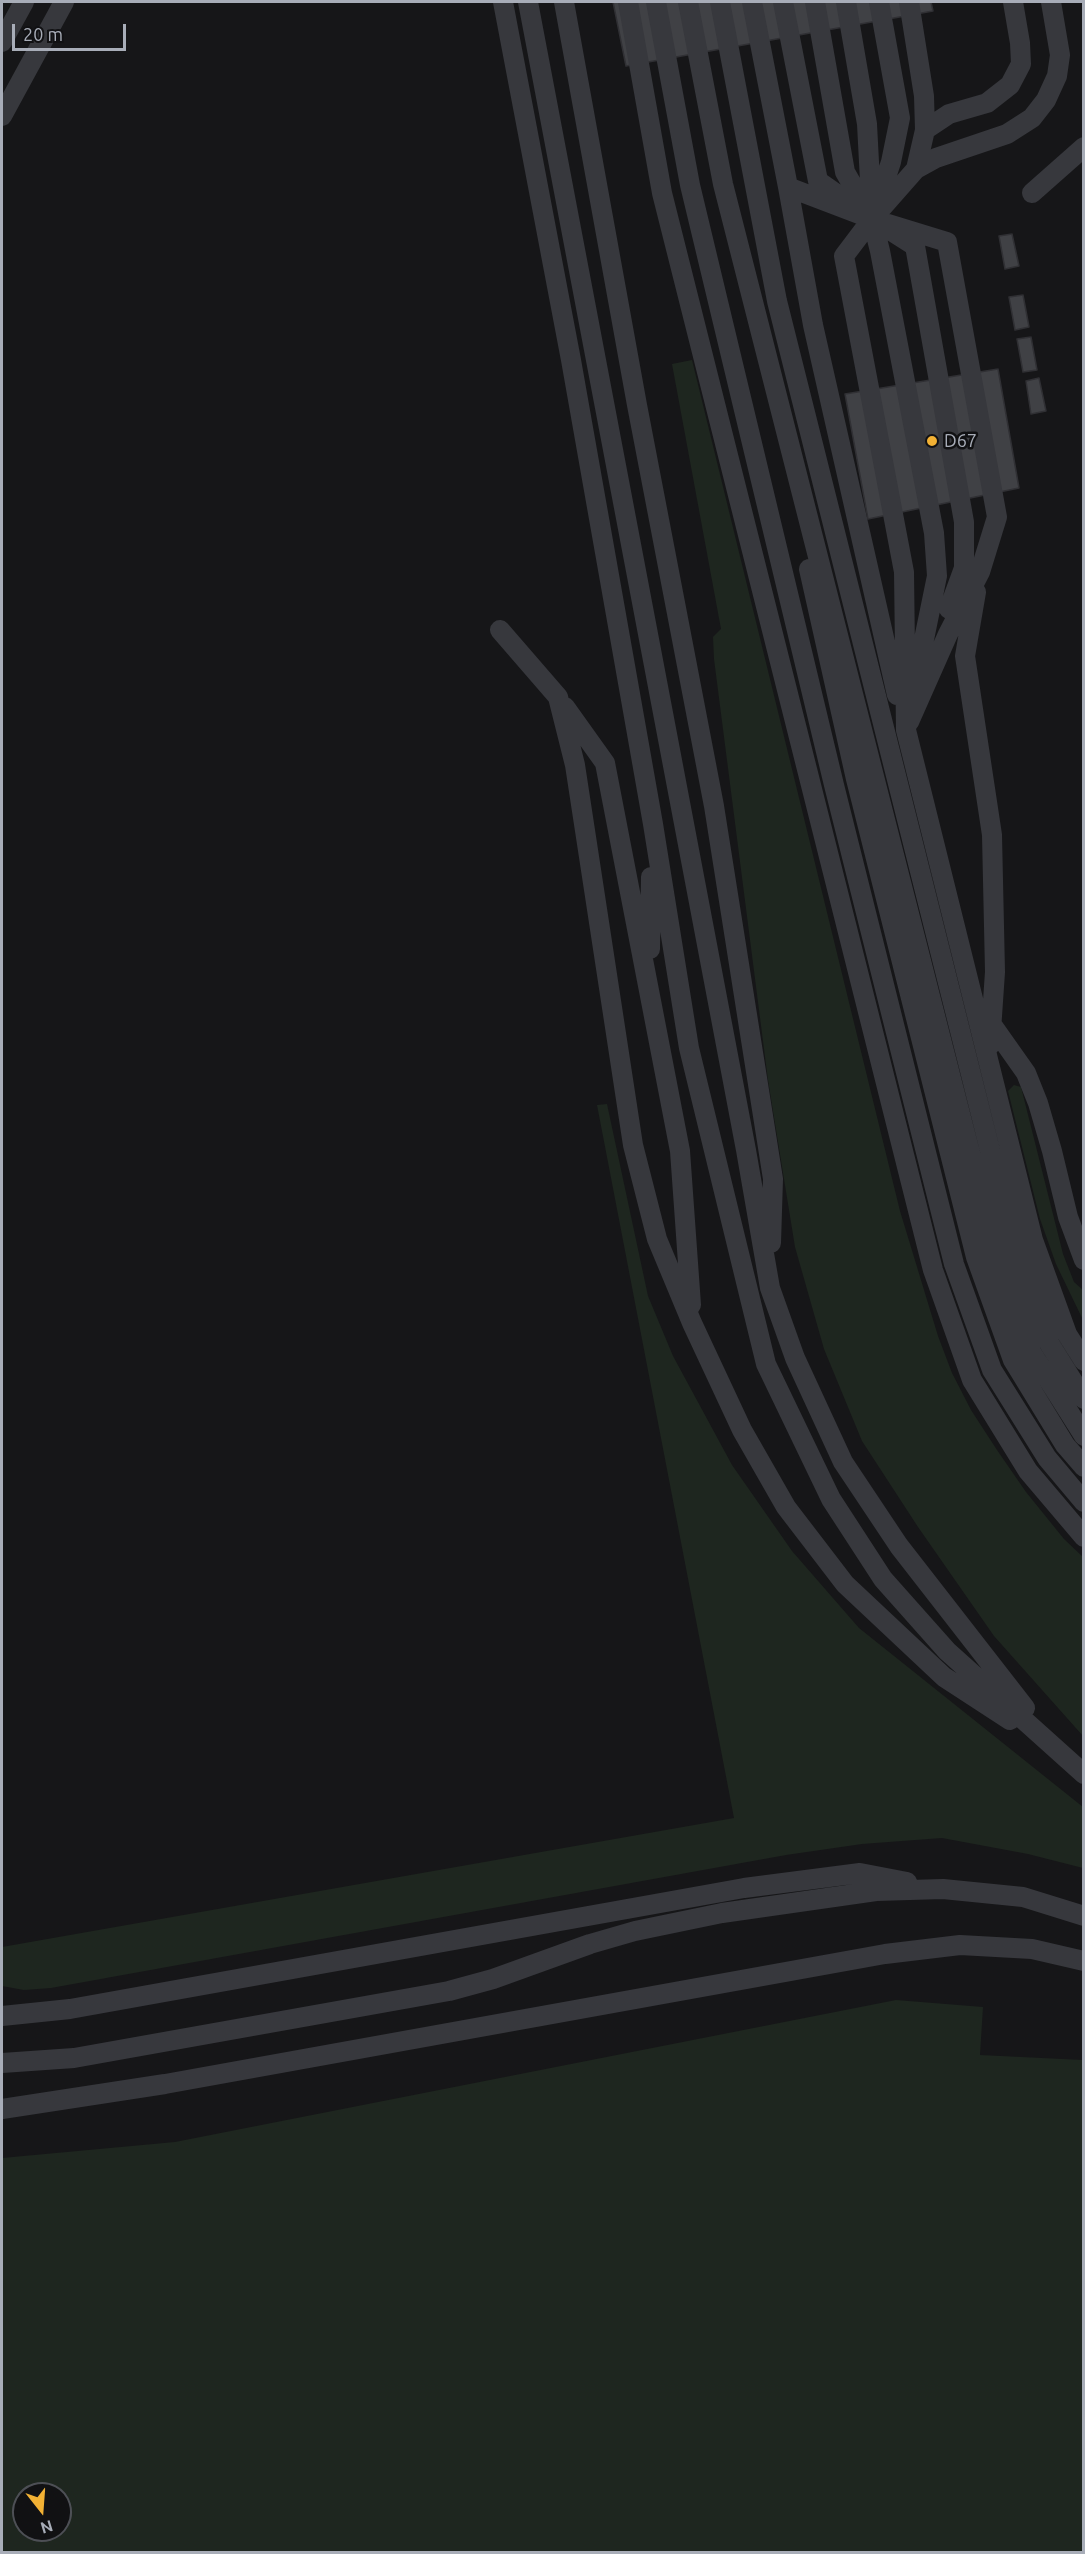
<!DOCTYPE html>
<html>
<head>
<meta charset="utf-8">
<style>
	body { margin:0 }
	#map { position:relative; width:1085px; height:2554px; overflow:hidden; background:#161618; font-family:Ubuntu,sans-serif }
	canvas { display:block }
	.frame { position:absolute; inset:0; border:3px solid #a8adb8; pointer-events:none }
	.north { position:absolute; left:12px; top:2482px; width:60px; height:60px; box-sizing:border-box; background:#111113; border:2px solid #4d4f55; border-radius:50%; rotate:163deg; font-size:16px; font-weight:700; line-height:24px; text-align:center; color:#a8adb8 }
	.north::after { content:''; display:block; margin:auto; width:21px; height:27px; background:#f2b134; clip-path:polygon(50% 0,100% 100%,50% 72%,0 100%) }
	.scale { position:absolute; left:12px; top:24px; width:114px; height:27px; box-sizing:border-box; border:3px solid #a8adb8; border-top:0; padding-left:8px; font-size:18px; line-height:21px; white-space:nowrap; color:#a8adb8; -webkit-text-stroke:4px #111113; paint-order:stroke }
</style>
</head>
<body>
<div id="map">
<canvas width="1085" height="2554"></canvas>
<div class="frame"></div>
<div class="north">N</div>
<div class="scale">20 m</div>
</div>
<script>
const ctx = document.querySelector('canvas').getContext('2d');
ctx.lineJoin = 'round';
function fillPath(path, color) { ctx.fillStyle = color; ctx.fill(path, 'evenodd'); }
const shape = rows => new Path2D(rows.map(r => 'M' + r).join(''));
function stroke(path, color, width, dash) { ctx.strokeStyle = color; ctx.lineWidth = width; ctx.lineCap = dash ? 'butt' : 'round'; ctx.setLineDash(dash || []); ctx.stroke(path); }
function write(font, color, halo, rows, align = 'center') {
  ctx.font = font + ' Ubuntu,sans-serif'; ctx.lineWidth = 5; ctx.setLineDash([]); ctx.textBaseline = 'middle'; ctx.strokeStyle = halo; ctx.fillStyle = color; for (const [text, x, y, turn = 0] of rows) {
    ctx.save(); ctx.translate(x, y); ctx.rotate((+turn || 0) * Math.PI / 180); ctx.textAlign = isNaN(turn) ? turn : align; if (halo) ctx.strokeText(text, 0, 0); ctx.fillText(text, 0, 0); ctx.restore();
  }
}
fillPath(shape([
	[692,360,900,1211,938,1336,952,1373,971,1410,997,1450,1026,1492,1064,1539,1083,1557,1083,1736,994,1636,918,1527,862,1441,824,1349,795,1247,768,1080,714,659,713,637,721,629,672,364],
	[1014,1085,1021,1087,1063,1254,1074,1282,1083,1290,1083,1320,1056,1264,1040,1219,1008,1091],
	[607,1104,648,1296,673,1356,732,1465,792,1551,859,1628,1083,1807,1083,1868,1028,1854,942,1838,862,1844,786,1855,51,1988,24,1990,2,1986,2,1947,734,1818,597,1105],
	[896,2000,983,2007,980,2055,1083,2060,1083,2552,2,2552,2,2158,175,2142],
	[24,2494,60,2494,60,2530,24,2530]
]), '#1e261f');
const building = shape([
	[613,2,931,2,933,11,626,66,613,2],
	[1012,234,1019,266,1005,269,999,236,1012,234],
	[1023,295,1029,327,1015,330,1009,297,1023,295],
	[1031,337,1037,370,1023,372,1017,339,1031,337],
	[998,369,1019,488,868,519,845,394,998,369],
	[1039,378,1046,411,1031,414,1026,381,1039,378]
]);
fillPath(building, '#404145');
stroke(building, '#303034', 1.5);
stroke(shape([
	[503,2,571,360,653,824,689,1048,766,1364,831,1499,883,1579,947,1651,1084,1774],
	[528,2,746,1150,770,1288,795,1358,843,1462,899,1546,1025,1708],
	[564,2,637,405,714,806,773,1179,771,1243],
	[628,2,662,193,933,1270,972,1380,1028,1471,1084,1537],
	[656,2,690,185,834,785,954,1264,992,1370,1047,1458,1084,1502],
	[688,2,723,184,995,1251,1031,1352,1084,1436],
	[720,2,777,301,1014,1246,1049,1343,1084,1399],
	[752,2,788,187,872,219,947,242,997,517,980,572,948,634,909,722],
	[783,2,818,181,848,202],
	[815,2,845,172,869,214],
	[846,2,867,124,872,219,880,251,934,533,937,576,913,693],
	[909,2,924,96,925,130,916,169,872,219,844,256,904,572,906,730,1033,1240,1067,1334,1084,1361],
	[2,42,24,2],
	[2,116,64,2],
	[925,130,949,114,987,103,1010,85,1021,64,1020,43,1013,2],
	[916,169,936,158,1007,134,1032,118,1046,100,1057,76,1060,55,1051,2],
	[788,187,813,325,897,695],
	[1032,193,1084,147],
	[876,207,891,162,900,118,879,2],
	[893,232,915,246,964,522,964,568,949,609],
	[809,569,856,779,976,1257,1013,1360,1065,1445,1084,1467],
	[976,592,965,656,992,835,995,972,990,1045],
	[500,630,558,697,575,765,633,1145,657,1239,692,1323,742,1430,786,1507,845,1584,944,1677,1010,1720],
	[565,707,605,763,680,1151,691,1305],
	[650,949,651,877],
	[990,1022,1026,1073,1038,1103,1052,1151,1068,1217,1084,1260],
	[2,2016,70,2009,744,1888,860,1873,907,1882],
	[2,2063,74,2058,449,1991,493,1979,590,1944,635,1931,722,1913,876,1891,943,1889,1023,1897,1084,1916],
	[2,2109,165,2084,885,1954,960,1945,1032,1949,1084,1961]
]), '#37383d', 20);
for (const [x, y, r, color] of [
	[932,441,6,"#f2b134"]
]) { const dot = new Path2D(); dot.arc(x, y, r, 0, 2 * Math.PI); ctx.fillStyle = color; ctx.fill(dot); stroke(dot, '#111113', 2); }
write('18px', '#a8adb8', '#111113', [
	["D67",944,441]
], 'left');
</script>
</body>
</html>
